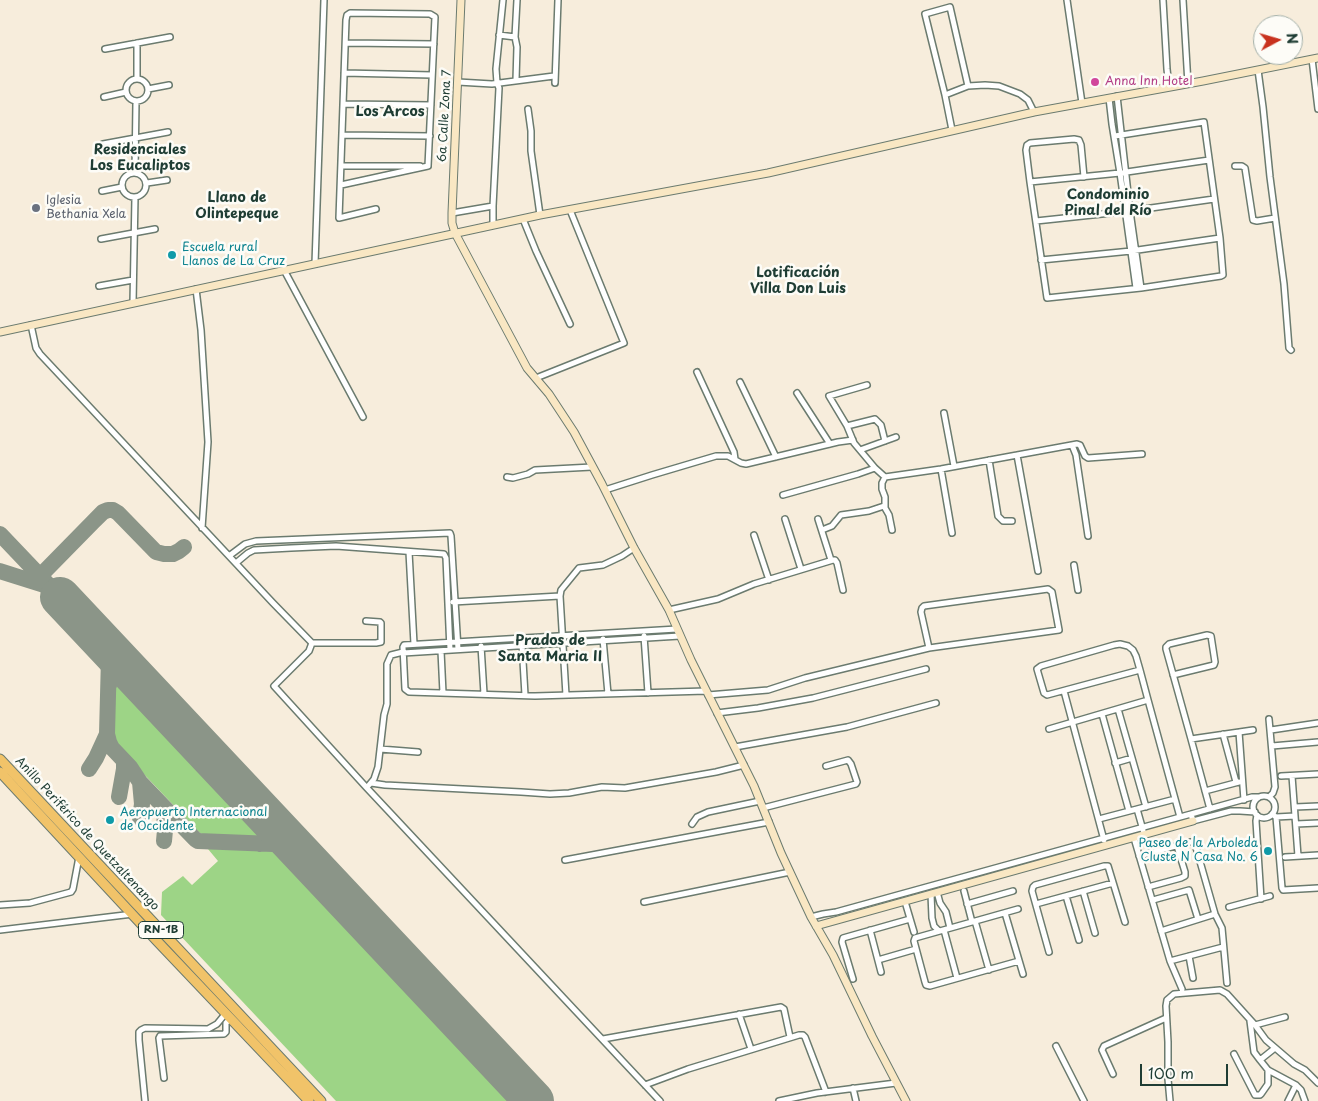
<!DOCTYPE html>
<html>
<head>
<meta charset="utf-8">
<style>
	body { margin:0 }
	#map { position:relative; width:1318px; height:1101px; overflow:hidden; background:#f7eddc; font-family:"Playpen Sans",sans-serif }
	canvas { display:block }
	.north { position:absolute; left:1253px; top:15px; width:50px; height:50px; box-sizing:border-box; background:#fdfcf7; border:1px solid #a4b0a9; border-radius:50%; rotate:84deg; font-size:14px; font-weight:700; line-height:20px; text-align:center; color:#1f3d34 }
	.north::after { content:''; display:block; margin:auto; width:18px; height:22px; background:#c8321e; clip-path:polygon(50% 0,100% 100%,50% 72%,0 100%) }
	.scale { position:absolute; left:1140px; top:1064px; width:88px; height:22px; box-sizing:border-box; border:2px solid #1f3d34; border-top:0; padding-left:6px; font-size:15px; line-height:18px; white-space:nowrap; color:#1f3d34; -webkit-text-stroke:4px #fdfcf7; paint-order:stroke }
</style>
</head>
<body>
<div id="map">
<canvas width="1318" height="1101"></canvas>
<div class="north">N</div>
<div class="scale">100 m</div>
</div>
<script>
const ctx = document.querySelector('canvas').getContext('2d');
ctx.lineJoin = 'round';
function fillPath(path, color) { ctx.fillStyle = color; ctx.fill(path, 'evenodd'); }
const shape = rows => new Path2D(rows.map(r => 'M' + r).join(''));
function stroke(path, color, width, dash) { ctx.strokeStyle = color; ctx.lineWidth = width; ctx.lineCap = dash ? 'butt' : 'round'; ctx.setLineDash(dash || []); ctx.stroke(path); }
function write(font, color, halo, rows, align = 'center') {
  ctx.font = font + ' "Playpen Sans",sans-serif'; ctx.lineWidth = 5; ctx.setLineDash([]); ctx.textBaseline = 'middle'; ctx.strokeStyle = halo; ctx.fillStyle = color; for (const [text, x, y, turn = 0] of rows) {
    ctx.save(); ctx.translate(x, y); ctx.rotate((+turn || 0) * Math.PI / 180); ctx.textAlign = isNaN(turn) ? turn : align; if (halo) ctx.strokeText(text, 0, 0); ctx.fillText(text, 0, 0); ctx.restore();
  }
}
fillPath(shape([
	[121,683,124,683,130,685,260,823,262,829,260,835,254,838,212,837,203,835,199,832,118,747,116,743,114,730,115,691,116,687],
	[208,849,275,849,284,851,295,860,521,1101,336,1101,161,915,162,892,183,876,192,885,218,861]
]), '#9dd486');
stroke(shape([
	[0,534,60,597],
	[0,571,47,586],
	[40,576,93,522,103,512,108,510,113,510,118,513,156,552,164,554,173,554,179,551,184,547],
	[101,642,107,651,109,657,107,734,109,742,112,748,130,767,140,782,164,807,195,839,198,841,273,844,284,846,299,853,312,866],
	[109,685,112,677,117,675,123,674,130,676,138,680],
	[89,769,96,758,107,734],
	[119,797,124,769,124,761],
	[164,807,165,830,164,841],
	[140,818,142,804,140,782],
	[260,844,269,840,272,834,270,824,264,815]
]), '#8b9588', 16);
stroke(shape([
	[60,597,534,1101]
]), '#8b9588', 40);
const street = shape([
	[1067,0,1082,103],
	[1163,0,1167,69,1169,87],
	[1183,0,1188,84],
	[499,35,515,37],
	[346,43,434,44],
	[105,49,170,37],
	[1312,59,1318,109],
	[1258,70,1263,107,1270,177,1284,284,1289,348,1291,350],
	[344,73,432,75],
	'126 90a11 11 0 1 1 22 0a11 11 0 1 1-22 0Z',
	[137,79,137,43],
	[516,80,517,47,515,37,517,0],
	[458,82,492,84,554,76],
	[555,83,558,0],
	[148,89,169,85],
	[945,95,968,86,985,85,999,86,1020,94,1028,100,1034,112],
	[1117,96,1130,211,1141,288],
	[104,97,126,92],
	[1109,98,1112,124,1120,173,1136,288],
	[343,104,431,105],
	[528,109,531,131,531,151,540,215],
	[952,130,945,95,925,14,950,7,968,86],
	[342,135,430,136],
	[103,144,168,132],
	[341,166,420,166],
	[1235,166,1242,166,1245,168,1253,220,1257,221,1275,218],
	[135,172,136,102],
	'122 185a12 12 0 1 1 24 0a12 12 0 1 1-24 0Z',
	[1084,177,1081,145,1079,140,1074,139,1030,143,1027,145,1026,150,1030,182,1047,298,1141,288,1221,276,1223,275,1220,238,1204,122,1115,136],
	[1030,182,1120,173,1209,160],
	[147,183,167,180],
	[341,185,428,166],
	[102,191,122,187],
	[493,206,499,88,497,83,496,69,503,0],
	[376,209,339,218,346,20,347,15,350,13,430,14,435,17,428,166],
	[452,213,493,206,493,225],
	[523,219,536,251,570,324],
	[1036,221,1130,211,1214,199],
	[101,239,155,229],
	[1041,260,1131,251,1220,238],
	[315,264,324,0],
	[284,270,363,417],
	[99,286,133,280],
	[196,289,201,330,208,442,202,528],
	[133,303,135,197],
	[31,325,36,348,40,354,273,603,312,643,376,643,381,642,381,623,380,622,366,621],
	[697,372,734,452,735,459],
	[536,378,624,343,570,210],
	[740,382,776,457],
	[867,385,829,396,847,426,854,443,875,468,885,477,941,469,1077,444,1080,445,1085,456,1088,458,1142,454],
	[797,393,830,444],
	[944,413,954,466],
	[847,426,875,419,881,425,885,441],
	[1072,445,1076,455,1088,536],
	[860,450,896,437],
	[1017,455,1038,571],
	[989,460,998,516,1003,521,1012,521],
	[941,469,952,533],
	[507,477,513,478,528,474,535,470,592,467],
	[885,477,882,483,882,489,885,497,885,508,889,515,892,530],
	[605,490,652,475,716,456,728,456,741,463,746,464,838,442,853,440],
	[783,495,858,474,875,468],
	[785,519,801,569],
	[818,519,831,560],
	[822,530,832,526,841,515,869,511,884,506],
	[754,535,769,580],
	[409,552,414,644],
	[229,556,245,544,256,541,450,533,451,536,458,649],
	[236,563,248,553,254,550,291,548,336,546,444,554,446,558,450,650],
	[1074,565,1078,590],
	[453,602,560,596],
	[669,610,718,599,754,584,833,560,835,560,837,563,843,590],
	[677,629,404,645,403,647,405,689,409,692,535,696,706,691],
	[644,636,648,693],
	[603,639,608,694],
	[312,643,309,651,274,686,366,787,660,1101],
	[522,644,525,695],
	[481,646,484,694],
	[441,651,443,693],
	[403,653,680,636],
	[1140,670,1047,695,1044,693,1037,669,1041,666,1114,645,1120,644,1128,646,1133,650,1136,656,1140,670,1148,700,1180,817],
	[1173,675,1214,665,1215,662,1211,636,1207,635,1169,644,1166,647,1166,649,1191,739,1210,809],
	[1064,691,1104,840],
	[566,695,560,596,561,590,579,568,603,565,622,556,634,548],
	[708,695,768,690,805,678,929,648,1059,630,1052,592,1048,589,924,606,922,608,921,612,929,648],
	[1118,709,1146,807],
	[717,713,758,708,813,698,926,669],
	[1102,714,1129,811],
	[1049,729,1148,700],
	[1271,730,1318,723],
	[1239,732,1244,800],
	[1223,734,1236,782],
	[1191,739,1253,730],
	[1272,746,1318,742],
	[735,747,847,727,936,703],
	[380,749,418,752],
	[1115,763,1132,758],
	[1281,776,1318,774],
	[1292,776,1298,856],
	[371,783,385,785,521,792,550,794,569,793,602,787,625,788,716,772,744,765],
	[369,785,374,779,378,767,384,715,387,704,387,664,391,655,403,652],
	[1205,791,1239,782],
	'1253 807a11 11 0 1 1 22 0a11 11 0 1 1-22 0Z',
	[1269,797,1273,793,1275,787,1269,719],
	[1295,807,1318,806],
	[763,808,856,784,857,782,851,764,848,760,826,766],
	[1137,809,1143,830],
	[1255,812,1240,811,1231,811,1193,821,1191,814,1252,797,1259,797],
	[1272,814,1276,817,1282,888,1283,890,1318,888],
	[1257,815,1256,821,1261,899],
	[1276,817,1295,816],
	[1099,819,1175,799],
	[692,824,697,817,708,812,760,801],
	[1296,824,1318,823],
	[1134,838,1170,961,1182,989],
	[1139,856,1190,842,1193,842,1195,844,1215,914,1222,928,1227,983],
	[1285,857,1318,855],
	[565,860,769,822],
	[1148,887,1181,878,1185,876,1185,872,1177,846],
	[964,891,972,922],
	[1083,891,1095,933],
	[937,892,940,903,946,912,950,928],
	[931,894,932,918,934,926,939,931],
	[1066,896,1079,940],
	[1153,900,1189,890,1198,919],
	[644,902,790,872],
	[967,904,1013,891],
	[1036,904,1113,883],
	[0,905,30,903,71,892,73,889,79,857],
	[906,905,914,932],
	[1229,907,1270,896],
	[1018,909,915,938,914,941,925,982,926,985,930,986,1019,961],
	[1005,913,1023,974],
	[811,917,823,914,836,912,1191,814],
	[975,921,989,970],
	[0,930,133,914],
	[870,930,881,972],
	[944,930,957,978],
	[1161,931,1215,914],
	[1049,952,1032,891,1033,887,1035,885,1104,866,1108,866,1125,922],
	[1189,956,1193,978],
	[878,960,916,949],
	[1170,961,1223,947],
	[853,979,842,942,843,938,910,919],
	[739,1014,751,1049],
	[1250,1021,1254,1052,1260,1060,1268,1070,1296,1085,1301,1090,1305,1101],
	[1255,1025,1285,1017],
	[603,1039,781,1007,784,1009,790,1037],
	[1056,1046,1084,1101],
	[1234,1054,1255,1095,1260,1095,1261,1094,1268,1084,1268,1070],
	[1260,1060,1275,1048],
	[1113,1074,1102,1050,1104,1046,1166,1018],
	[164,1078,159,1038,160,1036,224,1034,226,1032,226,1023,231,1018],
	[645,1085,688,1069,799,1035,803,1035,805,1037,826,1092],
	[853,1088,856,1101],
	[145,1101,139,1040,139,1032,141,1030,145,1028,208,1029,217,1024,226,1013],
	[779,1101,817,1093,896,1083],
	[1170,1101,1168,1079,1168,1042,1166,1006,1167,1000,1174,994,1220,990,1227,994,1255,1025,1266,1040,1294,1064,1305,1070,1318,1083],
	[1288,1101,1296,1085]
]);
const secondary = shape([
	[461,0,452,213,452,223,455,233,527,368,549,394,574,432,602,484,634,548,669,610,691,660,754,786,781,853,811,917,833,955,872,1036,906,1101],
	[0,332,540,215,768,173,1034,112,1203,81,1318,58],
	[816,926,1193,821]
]);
const highway = shape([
	[0,759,321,1101],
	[0,772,157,941,309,1101]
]);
stroke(street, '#6b7b6f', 8);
stroke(secondary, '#6b7b6f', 9);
stroke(highway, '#6b7b6f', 11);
stroke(street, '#fff', 5);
stroke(secondary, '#f9e7c3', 7);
stroke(highway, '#f1c369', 9);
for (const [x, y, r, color] of [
	[1095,82,5,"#d1479c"],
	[36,208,5,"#6b7280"],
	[172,255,5,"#0f9aa8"],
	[110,820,5,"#0f9aa8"],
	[1268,851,5,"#0f9aa8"]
]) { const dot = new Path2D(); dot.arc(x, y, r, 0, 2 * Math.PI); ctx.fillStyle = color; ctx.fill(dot); stroke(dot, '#fdfcf7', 2); }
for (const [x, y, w] of [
	[161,930,45]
]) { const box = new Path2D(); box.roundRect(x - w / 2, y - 8.5, w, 17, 4); ctx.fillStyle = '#fdfcf7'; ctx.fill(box); stroke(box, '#1f3d34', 1); }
write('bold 11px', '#1f3d34', null, [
	["RN-1B",161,930]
]);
write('12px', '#b23c85', '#fdfcf7', [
	["Anna Inn Hotel",1105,82]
], 'left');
write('12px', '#1f3d34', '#fdfcf7', [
	["6a Calle Zona 7",445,116,-87],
	["Anillo Periférico de Quetzaltenango",87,834,47]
]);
write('12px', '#5b616d', '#fdfcf7', [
	["Iglesia",46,201],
	["Bethania Xela",46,215]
], 'left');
write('12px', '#0d838f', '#fdfcf7', [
	["Escuela rural",182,248],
	["Llanos de La Cruz",182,262],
	["Aeropuerto Internacional",120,813],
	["de Occidente",120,827],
	["Paseo de la Arboleda",1258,844,"right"],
	["Cluste N Casa No. 6",1258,858,"right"]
], 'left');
write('bold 14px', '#1f3d34', '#fdfcf7', [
	["Los Arcos",390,112],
	["Residenciales",140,150],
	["Los Eucaliptos",140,166],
	["Condominio",1108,195],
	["Pinal del Río",1108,211],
	["Llano de",237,198],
	["Olintepeque",237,214],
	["Lotificación",798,273],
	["Villa Don Luis",798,289],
	["Prados de",550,641],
	["Santa Maria II",550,657]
]);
</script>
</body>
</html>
